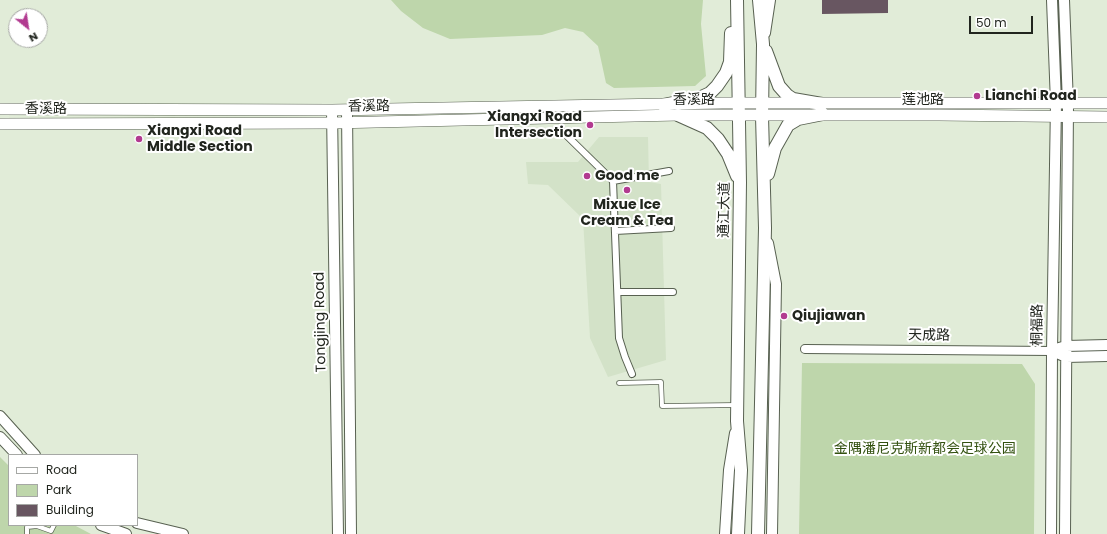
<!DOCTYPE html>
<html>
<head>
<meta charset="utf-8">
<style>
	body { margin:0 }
	#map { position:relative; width:1107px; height:534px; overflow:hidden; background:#e1ecd8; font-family:Poppins,sans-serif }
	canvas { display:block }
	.legend { position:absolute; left:8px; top:454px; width:130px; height:72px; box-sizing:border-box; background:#fff; border:1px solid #a6a8a5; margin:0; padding:5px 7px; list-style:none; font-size:12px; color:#21251e }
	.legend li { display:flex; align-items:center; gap:8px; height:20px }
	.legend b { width:20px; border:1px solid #a6a8a5 }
	.north { position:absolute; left:8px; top:8px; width:40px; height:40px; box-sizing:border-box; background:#fff; border:1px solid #a6a8a5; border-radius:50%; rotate:150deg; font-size:11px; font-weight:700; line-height:16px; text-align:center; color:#21251e }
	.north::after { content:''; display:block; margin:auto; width:14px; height:18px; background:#b23a90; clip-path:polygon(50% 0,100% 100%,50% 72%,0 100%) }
	.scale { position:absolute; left:969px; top:16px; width:64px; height:18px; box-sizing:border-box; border:2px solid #21251e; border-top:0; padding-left:5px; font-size:12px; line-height:14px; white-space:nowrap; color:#21251e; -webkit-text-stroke:3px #fff; paint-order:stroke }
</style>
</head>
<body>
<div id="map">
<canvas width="1107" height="534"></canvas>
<ul class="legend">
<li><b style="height:5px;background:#fff"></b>Road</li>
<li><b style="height:11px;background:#bed6ab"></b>Park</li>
<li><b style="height:11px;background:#685661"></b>Building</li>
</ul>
<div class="north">N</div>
<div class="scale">50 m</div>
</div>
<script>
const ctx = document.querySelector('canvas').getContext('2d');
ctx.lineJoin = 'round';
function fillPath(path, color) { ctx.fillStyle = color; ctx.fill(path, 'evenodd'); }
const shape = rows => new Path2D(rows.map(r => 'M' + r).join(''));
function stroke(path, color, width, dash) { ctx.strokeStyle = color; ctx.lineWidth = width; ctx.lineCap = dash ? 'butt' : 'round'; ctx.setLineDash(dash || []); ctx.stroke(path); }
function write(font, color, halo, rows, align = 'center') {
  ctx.font = font + ' Poppins,"Noto Sans SC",sans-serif'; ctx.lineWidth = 4; ctx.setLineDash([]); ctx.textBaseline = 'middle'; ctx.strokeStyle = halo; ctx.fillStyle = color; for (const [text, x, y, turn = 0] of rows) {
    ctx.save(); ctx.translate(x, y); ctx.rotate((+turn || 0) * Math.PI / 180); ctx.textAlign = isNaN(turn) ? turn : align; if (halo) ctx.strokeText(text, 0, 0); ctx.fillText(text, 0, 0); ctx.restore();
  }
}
fillPath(shape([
	[599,137,648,137,649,182,661,184,666,360,608,377,590,338,583,219,548,185,528,184,526,162,578,162]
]), '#d3e2c8');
fillPath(shape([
	[391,0,703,0,701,24,706,76,695,86,614,88,606,83,598,46,583,32,565,28,542,35,450,39,423,28,401,11],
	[802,363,1022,364,1035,384,1034,534,799,534],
	[0,457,9,466,9,525,74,525,91,534,0,534]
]), '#bed6ab');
fillPath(shape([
	[822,0,888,0,888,13,822,14]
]), '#685661');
const service = shape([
	[619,383,661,382,662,406,737,405],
	[27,534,27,527,37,526,51,531,54,525]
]);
const pedestrian = shape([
	[561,130,613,181,619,338,625,357,632,374],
	[613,181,669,171],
	[615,231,671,228],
	[618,292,673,292]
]);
const minor = shape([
	[805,349,1052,351]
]);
const tertiary = shape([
	[1064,0,1068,104,1065,534],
	[765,33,770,0],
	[332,110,338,534],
	[347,110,351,534],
	[768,243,776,284,772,534],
	[1059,348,1066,346,1107,345],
	[1059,354,1066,357,1107,356],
	[0,416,35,455],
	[0,437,17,455],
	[137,523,183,534],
	[101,525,126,534],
	[725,534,729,470,735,433],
	[1051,534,1052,351,1056,103,1052,0]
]);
const secondary = shape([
	[0,109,332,110,722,103,1107,103],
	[0,124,333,123,678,115,939,115,1107,117]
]);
const primary = shape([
	[737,0,740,182,737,421,741,470,738,534],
	[766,51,779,86,787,95,793,99,822,104],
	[663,105,699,98,710,93,717,86,726,73,730,62,731,33],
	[678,115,707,128,718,139,728,154,737,176],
	[768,174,775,148,788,125,798,119,823,114],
	[758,534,765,228,762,116,763,44,759,0]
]);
stroke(service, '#586151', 5.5);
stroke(pedestrian, '#586151', 8);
stroke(minor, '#586151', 10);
stroke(tertiary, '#586151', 12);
stroke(secondary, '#586151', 12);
stroke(primary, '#586151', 14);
stroke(service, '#fff', 4);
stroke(pedestrian, '#fff', 6);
stroke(minor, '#fff', 8);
stroke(tertiary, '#fff', 10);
stroke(secondary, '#fff', 11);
stroke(primary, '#fff', 12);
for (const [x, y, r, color] of [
	[977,96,4,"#b23a90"],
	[590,125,4,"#b23a90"],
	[139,139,4,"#b23a90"],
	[587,176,4,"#b23a90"],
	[627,190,4,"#b23a90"],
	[784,316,4,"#b23a90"]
]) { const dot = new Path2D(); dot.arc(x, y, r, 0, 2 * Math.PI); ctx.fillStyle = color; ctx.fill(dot); stroke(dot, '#fff', 1.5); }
write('bold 14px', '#21251e', '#fff', [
	["Lianchi Road",985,96],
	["Xiangxi Road",582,117,"right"],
	["Intersection",582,133,"right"],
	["Xiangxi Road",147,131],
	["Middle Section",147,147],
	["Good me",595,176],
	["Mixue Ice",627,205,"center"],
	["Cream & Tea",627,221,"center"],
	["Qiujiawan",792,316]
], 'left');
write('14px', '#21251e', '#fff', [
	["香溪路",694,100],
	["莲池路",923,100],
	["香溪路",369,107,-1],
	["香溪路",46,109],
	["通江大道",725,210,-89],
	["Tongjing Road",321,322,-91],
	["桐福路",1038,325,-89],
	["天成路",929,336,1]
]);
write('14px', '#335110', '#fff', [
	["金隅潘尼克斯新都会足球公园",925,449]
]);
</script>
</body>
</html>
